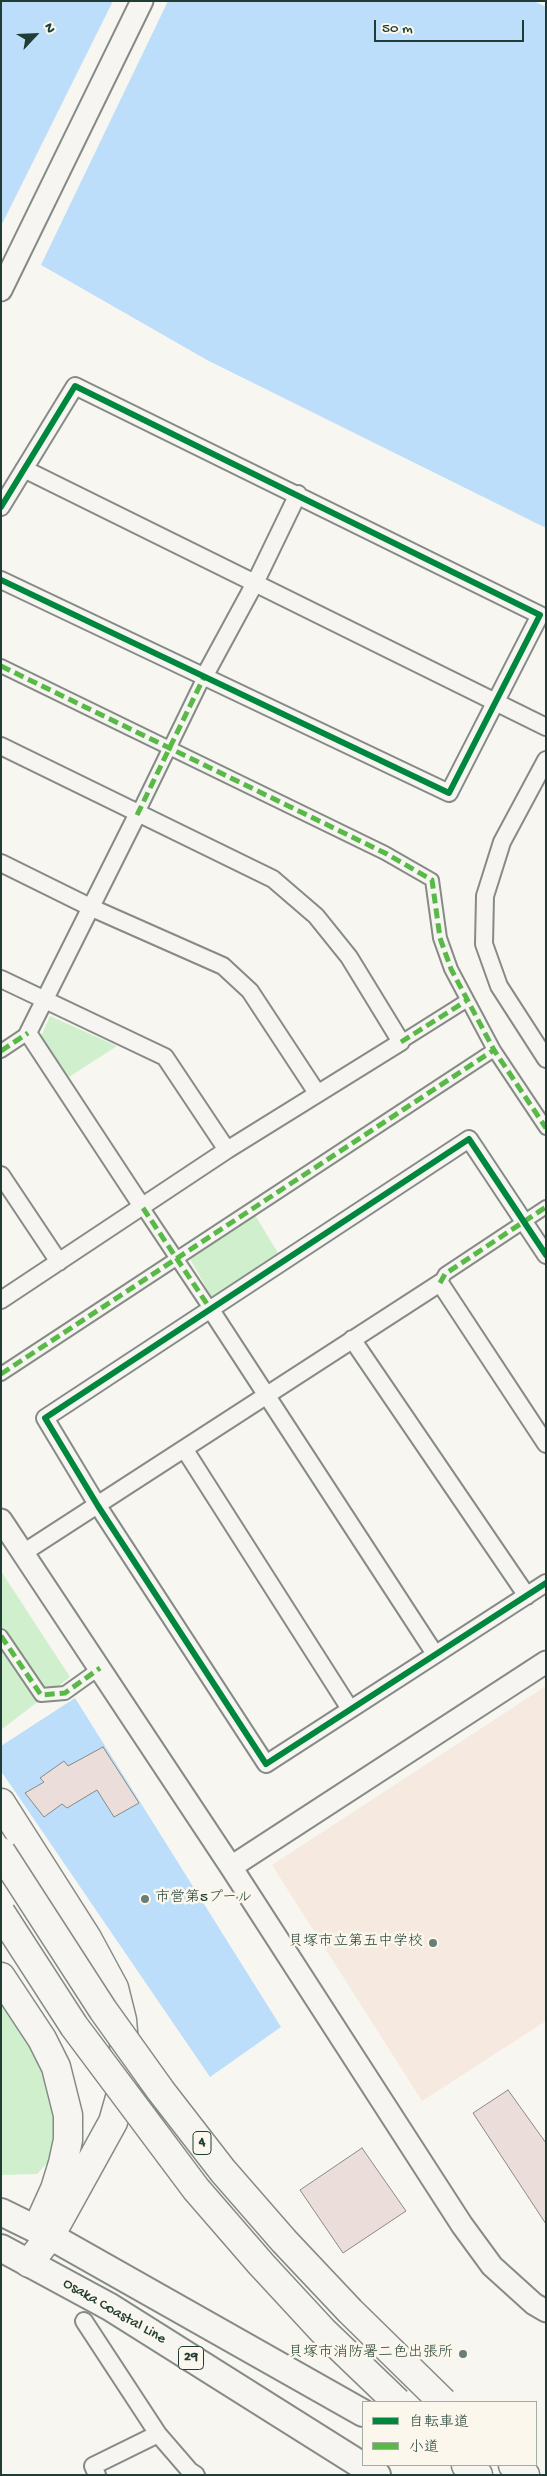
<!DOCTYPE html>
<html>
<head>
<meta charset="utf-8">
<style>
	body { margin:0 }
	#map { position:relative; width:547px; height:2476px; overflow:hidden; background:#f8f6f0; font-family:"Gochi Hand","Klee One",sans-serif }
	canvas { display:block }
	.frame { position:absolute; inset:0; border:2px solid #1f3d34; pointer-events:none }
	.legend { position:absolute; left:362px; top:2401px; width:175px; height:65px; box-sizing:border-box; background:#fbf7ec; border:1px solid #a3ada2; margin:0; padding:6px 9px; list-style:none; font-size:15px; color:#1f3d34 }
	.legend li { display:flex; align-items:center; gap:10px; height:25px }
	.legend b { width:25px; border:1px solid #a3ada2 }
	.north { position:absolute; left:10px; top:10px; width:50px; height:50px; -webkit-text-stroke:4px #fbf7ec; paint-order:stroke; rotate:65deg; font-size:14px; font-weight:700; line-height:20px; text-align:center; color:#1f3d34 }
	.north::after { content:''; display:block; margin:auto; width:18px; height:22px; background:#1f3d34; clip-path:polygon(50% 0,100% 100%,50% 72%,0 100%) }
	.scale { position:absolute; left:374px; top:20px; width:150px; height:22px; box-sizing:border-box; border:2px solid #1f3d34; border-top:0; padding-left:6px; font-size:15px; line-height:18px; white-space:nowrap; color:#1f3d34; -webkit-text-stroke:4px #fbf7ec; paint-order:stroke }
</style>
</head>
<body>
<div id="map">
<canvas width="547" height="2476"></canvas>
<div class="frame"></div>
<ul class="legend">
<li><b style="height:6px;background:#00873e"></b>自転車道</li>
<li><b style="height:6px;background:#58b947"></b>小道</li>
</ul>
<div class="north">N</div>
<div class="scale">50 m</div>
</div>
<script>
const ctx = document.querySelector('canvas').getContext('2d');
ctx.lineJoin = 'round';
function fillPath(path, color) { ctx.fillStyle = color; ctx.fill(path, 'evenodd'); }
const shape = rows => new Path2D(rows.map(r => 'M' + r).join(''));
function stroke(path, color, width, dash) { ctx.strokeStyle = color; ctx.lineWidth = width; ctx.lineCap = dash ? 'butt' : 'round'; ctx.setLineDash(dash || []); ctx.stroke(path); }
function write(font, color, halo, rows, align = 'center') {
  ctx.font = font + ' "Gochi Hand","Klee One",sans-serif'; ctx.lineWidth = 5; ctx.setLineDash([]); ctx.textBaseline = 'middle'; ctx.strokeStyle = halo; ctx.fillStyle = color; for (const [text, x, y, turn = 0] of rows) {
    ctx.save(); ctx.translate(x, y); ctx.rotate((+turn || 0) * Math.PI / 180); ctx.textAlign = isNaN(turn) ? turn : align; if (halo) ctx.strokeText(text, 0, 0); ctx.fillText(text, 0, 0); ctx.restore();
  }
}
fillPath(shape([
	[546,1686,546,2021,422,2101,272,1865]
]), '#f5e9e0');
fillPath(shape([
	[50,1016,117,1046,69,1077,41,1036],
	[255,1215,278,1253,212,1298,190,1259],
	[1,1571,70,1677,1,1730],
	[1,1999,30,2037,54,2094,52,2158,37,2174,1,2175]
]), '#d0f0cd');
fillPath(shape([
	[1,1,534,1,546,7,546,528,207,360,1,242],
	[75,1698,281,2027,210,2077,1,1771,1,1746]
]), '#bcdefa');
fillPath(shape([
	[113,1,168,1,40,267,1,245,1,226]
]), '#f8f6f0');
const building = shape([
	[103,1747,139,1803,114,1817,97,1790,67,1808,62,1804,44,1817,25,1793,44,1782,40,1778,64,1761,68,1766,103,1747],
	[508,2090,546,2143,546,2224,473,2113,508,2090],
	[362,2148,406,2211,343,2253,300,2190,362,2148]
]);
fillPath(building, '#ebdeda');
stroke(building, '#868b86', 1);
const pedestrian = shape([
	[1,666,385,853,432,880,440,938,451,969,494,1050,546,1128],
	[137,815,204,677],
	[401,1042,466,1001],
	[1,1051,28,1033],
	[143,1208,211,1310],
	[440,1283,445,1274,546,1207],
	[1,1374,494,1050],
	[1,1636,41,1695,65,1693,100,1668]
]);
const minor = shape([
	[24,469,546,727],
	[1,507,75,386,540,615,449,793,1,580],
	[204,677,255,583,298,494],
	[1,746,273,879,316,916,349,957,401,1042,227,1150,1,1300],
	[546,760,502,842,485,896,484,944,499,986,546,1059],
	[137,815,28,1033,143,1208],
	[1,863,92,908,223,966,250,991,317,1093],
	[1,979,165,1057,227,1150],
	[1,1175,59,1262],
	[546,1255,469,1139,45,1418,98,1506,266,1764,546,1583],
	[211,1310,435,1654],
	[352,1339,527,1596],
	[185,1450,350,1709],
	[23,1553,440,1283,546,1444],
	[84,2321,158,2434,190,2471,196,2475],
	[97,2475,93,2466,158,2434]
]);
const tertiary = shape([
	[1,290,142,1],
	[1,1520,231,1867,462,2225,492,2266,534,2304,546,2311],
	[231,1867,546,1662]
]);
const primary = shape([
	[1,2212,50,2236,363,2413],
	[1,2248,110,2307,377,2475]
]);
const motorway = shape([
	[1,1803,87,1938,114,1988,122,2020,125,2054,123,2087,113,2122,50,2236,29,2263],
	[1,1977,42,2039,56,2067,68,2115,68,2140,63,2163,55,2189,41,2220],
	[466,2465,478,2475],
	[513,2465,525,2475]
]);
stroke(pedestrian, '#868b86', 16);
stroke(minor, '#868b86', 20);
stroke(tertiary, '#868b86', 25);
stroke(primary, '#868b86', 30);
stroke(motorway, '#868b86', 31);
stroke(pedestrian, '#f6f5f1', 12);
stroke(minor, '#f6f5f1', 16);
stroke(tertiary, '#f6f5f1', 21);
stroke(primary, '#f6f5f1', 26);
stroke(motorway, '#f6f5f1', 28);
const motorwayBridge = shape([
	[1,1852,103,2010,161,2091,223,2171,284,2241,350,2311,443,2402],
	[1,1913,74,2026,196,2189,261,2264,323,2331,397,2402]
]);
stroke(motorwayBridge, '#868b86', 31, []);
stroke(motorwayBridge, '#f6f5f1', 28);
stroke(shape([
	[1,666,385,853,432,880,440,938,451,969,494,1050,546,1128],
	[137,815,204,677],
	[401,1042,466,1001],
	[1,1051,28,1033],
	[143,1208,211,1310],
	[440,1283,445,1274,546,1207],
	[1,1374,494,1050],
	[1,1636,41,1695,65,1693,100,1668]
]), '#58b947', 5, [10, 5]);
stroke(shape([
	[1,507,75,386,540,615,449,793,1,580],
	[546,1255,469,1139,45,1418,98,1506,266,1764,546,1583]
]), '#00873e', 6);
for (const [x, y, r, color] of [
	[145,1899,5,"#6b7e76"],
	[433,1943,5,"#6b7e76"],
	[463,2354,5,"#6b7e76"]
]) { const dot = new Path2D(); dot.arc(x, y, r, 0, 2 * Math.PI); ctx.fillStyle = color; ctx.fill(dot); stroke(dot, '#fbf7ec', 2); }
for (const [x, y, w] of [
	[202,2143,18],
	[191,2358,25]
]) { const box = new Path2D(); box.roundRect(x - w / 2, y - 11.5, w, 23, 4); ctx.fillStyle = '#fbf7ec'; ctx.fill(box); stroke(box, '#1f3d34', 1); }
write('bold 14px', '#1f3d34', null, [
	["4",202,2143],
	["29",191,2358]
]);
write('15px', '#1f3d34', '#fbf7ec', [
	["市営第5プール",155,1899,"left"],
	["貝塚市立第五中学校",423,1943],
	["貝塚市消防署二色出張所",453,2354]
], 'right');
write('15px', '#1f3d34', '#fbf7ec', [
	["Osaka Coastal Line",114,2312,30]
]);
</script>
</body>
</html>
